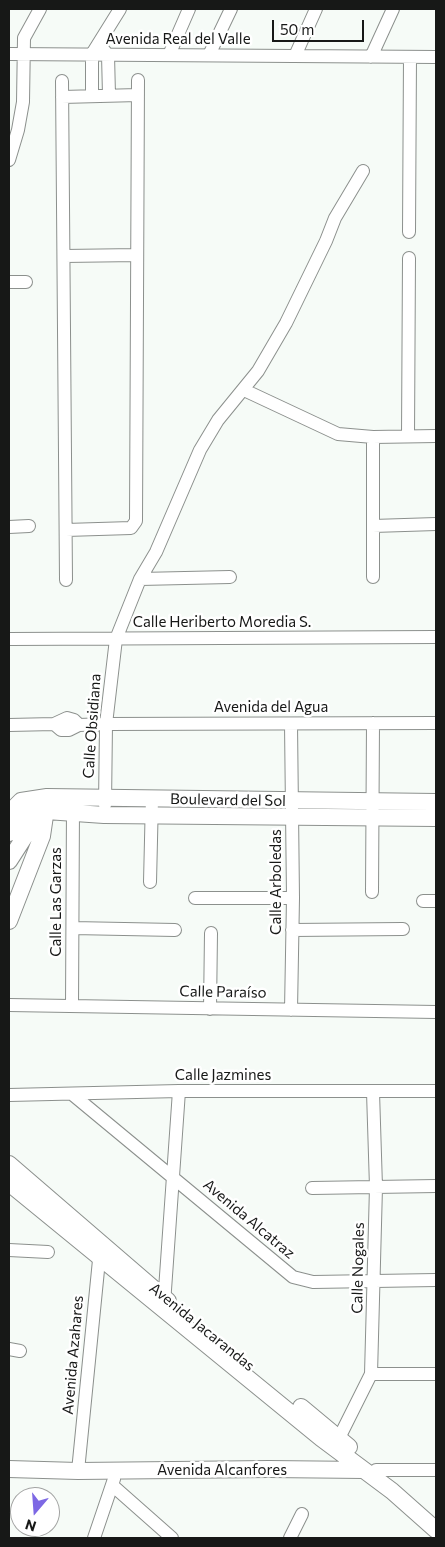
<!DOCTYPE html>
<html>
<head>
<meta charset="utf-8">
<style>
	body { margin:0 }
	#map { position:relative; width:445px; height:1547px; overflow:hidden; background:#f6fbf7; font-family:Commissioner,sans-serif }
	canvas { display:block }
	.frame { position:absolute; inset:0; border:10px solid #171817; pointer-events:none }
	.north { position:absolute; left:10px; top:1487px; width:50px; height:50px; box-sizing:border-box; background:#fff; border:1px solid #a2a3a2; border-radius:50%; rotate:198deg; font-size:14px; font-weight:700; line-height:20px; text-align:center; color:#171817 }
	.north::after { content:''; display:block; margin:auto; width:18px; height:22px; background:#7d68e4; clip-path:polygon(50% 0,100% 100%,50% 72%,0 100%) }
	.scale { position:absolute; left:272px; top:20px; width:92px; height:22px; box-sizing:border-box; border:2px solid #171817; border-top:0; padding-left:6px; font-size:15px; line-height:18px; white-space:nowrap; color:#171817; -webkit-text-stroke:4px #fff; paint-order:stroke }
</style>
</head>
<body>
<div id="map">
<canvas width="445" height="1547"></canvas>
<div class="frame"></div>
<div class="north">N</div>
<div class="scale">50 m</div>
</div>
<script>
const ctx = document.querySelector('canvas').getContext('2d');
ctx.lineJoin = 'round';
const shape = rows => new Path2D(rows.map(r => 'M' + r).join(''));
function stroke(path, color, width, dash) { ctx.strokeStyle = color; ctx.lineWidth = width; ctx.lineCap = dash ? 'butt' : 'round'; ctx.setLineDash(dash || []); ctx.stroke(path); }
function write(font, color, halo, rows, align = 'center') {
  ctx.font = font + ' Commissioner,sans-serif'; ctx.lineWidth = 5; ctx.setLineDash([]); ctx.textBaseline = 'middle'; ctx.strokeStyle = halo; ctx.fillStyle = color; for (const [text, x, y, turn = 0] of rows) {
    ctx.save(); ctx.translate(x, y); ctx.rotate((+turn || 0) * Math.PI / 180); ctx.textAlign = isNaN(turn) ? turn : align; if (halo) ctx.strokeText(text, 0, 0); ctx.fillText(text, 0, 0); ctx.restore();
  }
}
const minor = shape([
	[103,49,108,55,109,95],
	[9,54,436,57],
	[169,55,189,9],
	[209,55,231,9],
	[295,56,316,9],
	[371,57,393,9],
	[62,81,66,580],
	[92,96,92,54,120,9],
	[62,97,138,95],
	[9,160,18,130,23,102,24,38,40,9],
	[409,232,410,57],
	[64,256,137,255],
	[9,282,26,282],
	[244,390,338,434,373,437,436,436],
	[408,436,409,258],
	[373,437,373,577],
	[373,526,436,524],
	[9,527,29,526],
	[66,530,131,528,136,521,138,80],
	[140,579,230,577],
	[9,639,436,637],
	[54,724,61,730,69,730,79,725,106,724,436,723],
	[291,724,293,898,291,1010],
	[9,725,54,724,67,718,74,720,79,725],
	[105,805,106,724,116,639,140,579,156,552,200,450,218,420,258,371,286,323,326,241,335,218,363,171],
	[150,882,152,798],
	[372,892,373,723],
	[195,898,293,898],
	[423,901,436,901],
	[73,928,175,930],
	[292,930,403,929],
	[9,1005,436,1012],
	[72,1006,73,806],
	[210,1009,211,933],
	[72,1094,293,1277,313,1282,436,1280],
	[9,1095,179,1091,436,1091],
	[312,1188,436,1186],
	[9,1250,48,1252],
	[164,1304,179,1091],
	[9,1349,20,1351],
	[371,1374,436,1374],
	[335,1446,371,1374,376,1187,373,1092],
	[376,1470,436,1470],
	[78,1471,100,1250],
	[112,1485,172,1538],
	[94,1538,114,1479],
	[290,1538,302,1514]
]);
const tertiary = shape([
	[9,813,21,801,47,797,436,802],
	[9,833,23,815,32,810,104,815,436,818],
	[9,861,29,830,46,812],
	[9,921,42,836,47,802],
	[9,1164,168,1301],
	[9,1183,321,1438,392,1491,436,1530],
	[301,1407,349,1447],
	[9,1469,78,1471,269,1469,364,1470]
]);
stroke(minor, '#8c908d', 14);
stroke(tertiary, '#8c908d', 18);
stroke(minor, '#fff', 12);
stroke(tertiary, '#fff', 16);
write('15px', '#171817', '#fff', [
	["Avenida Real del Valle",178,39],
	["Calle Heriberto Moredia S.",222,622],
	["Avenida del Agua",271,707],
	["Calle Obsidiana",92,726,-86],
	["Boulevard del Sol",228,800,1],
	["Calle Arboledas",276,882,-90],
	["Calle Las Garzas",56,902,-90],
	["Calle Paraíso",223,992,1],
	["Calle Jazmines",223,1075],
	["Avenida Alcatraz",249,1219,40],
	["Calle Nogales",358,1268,-89],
	["Avenida Jacarandas",202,1327,39],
	["Avenida Azahares",73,1355,-85],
	["Avenida Alcanfores",222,1470]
]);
</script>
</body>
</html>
